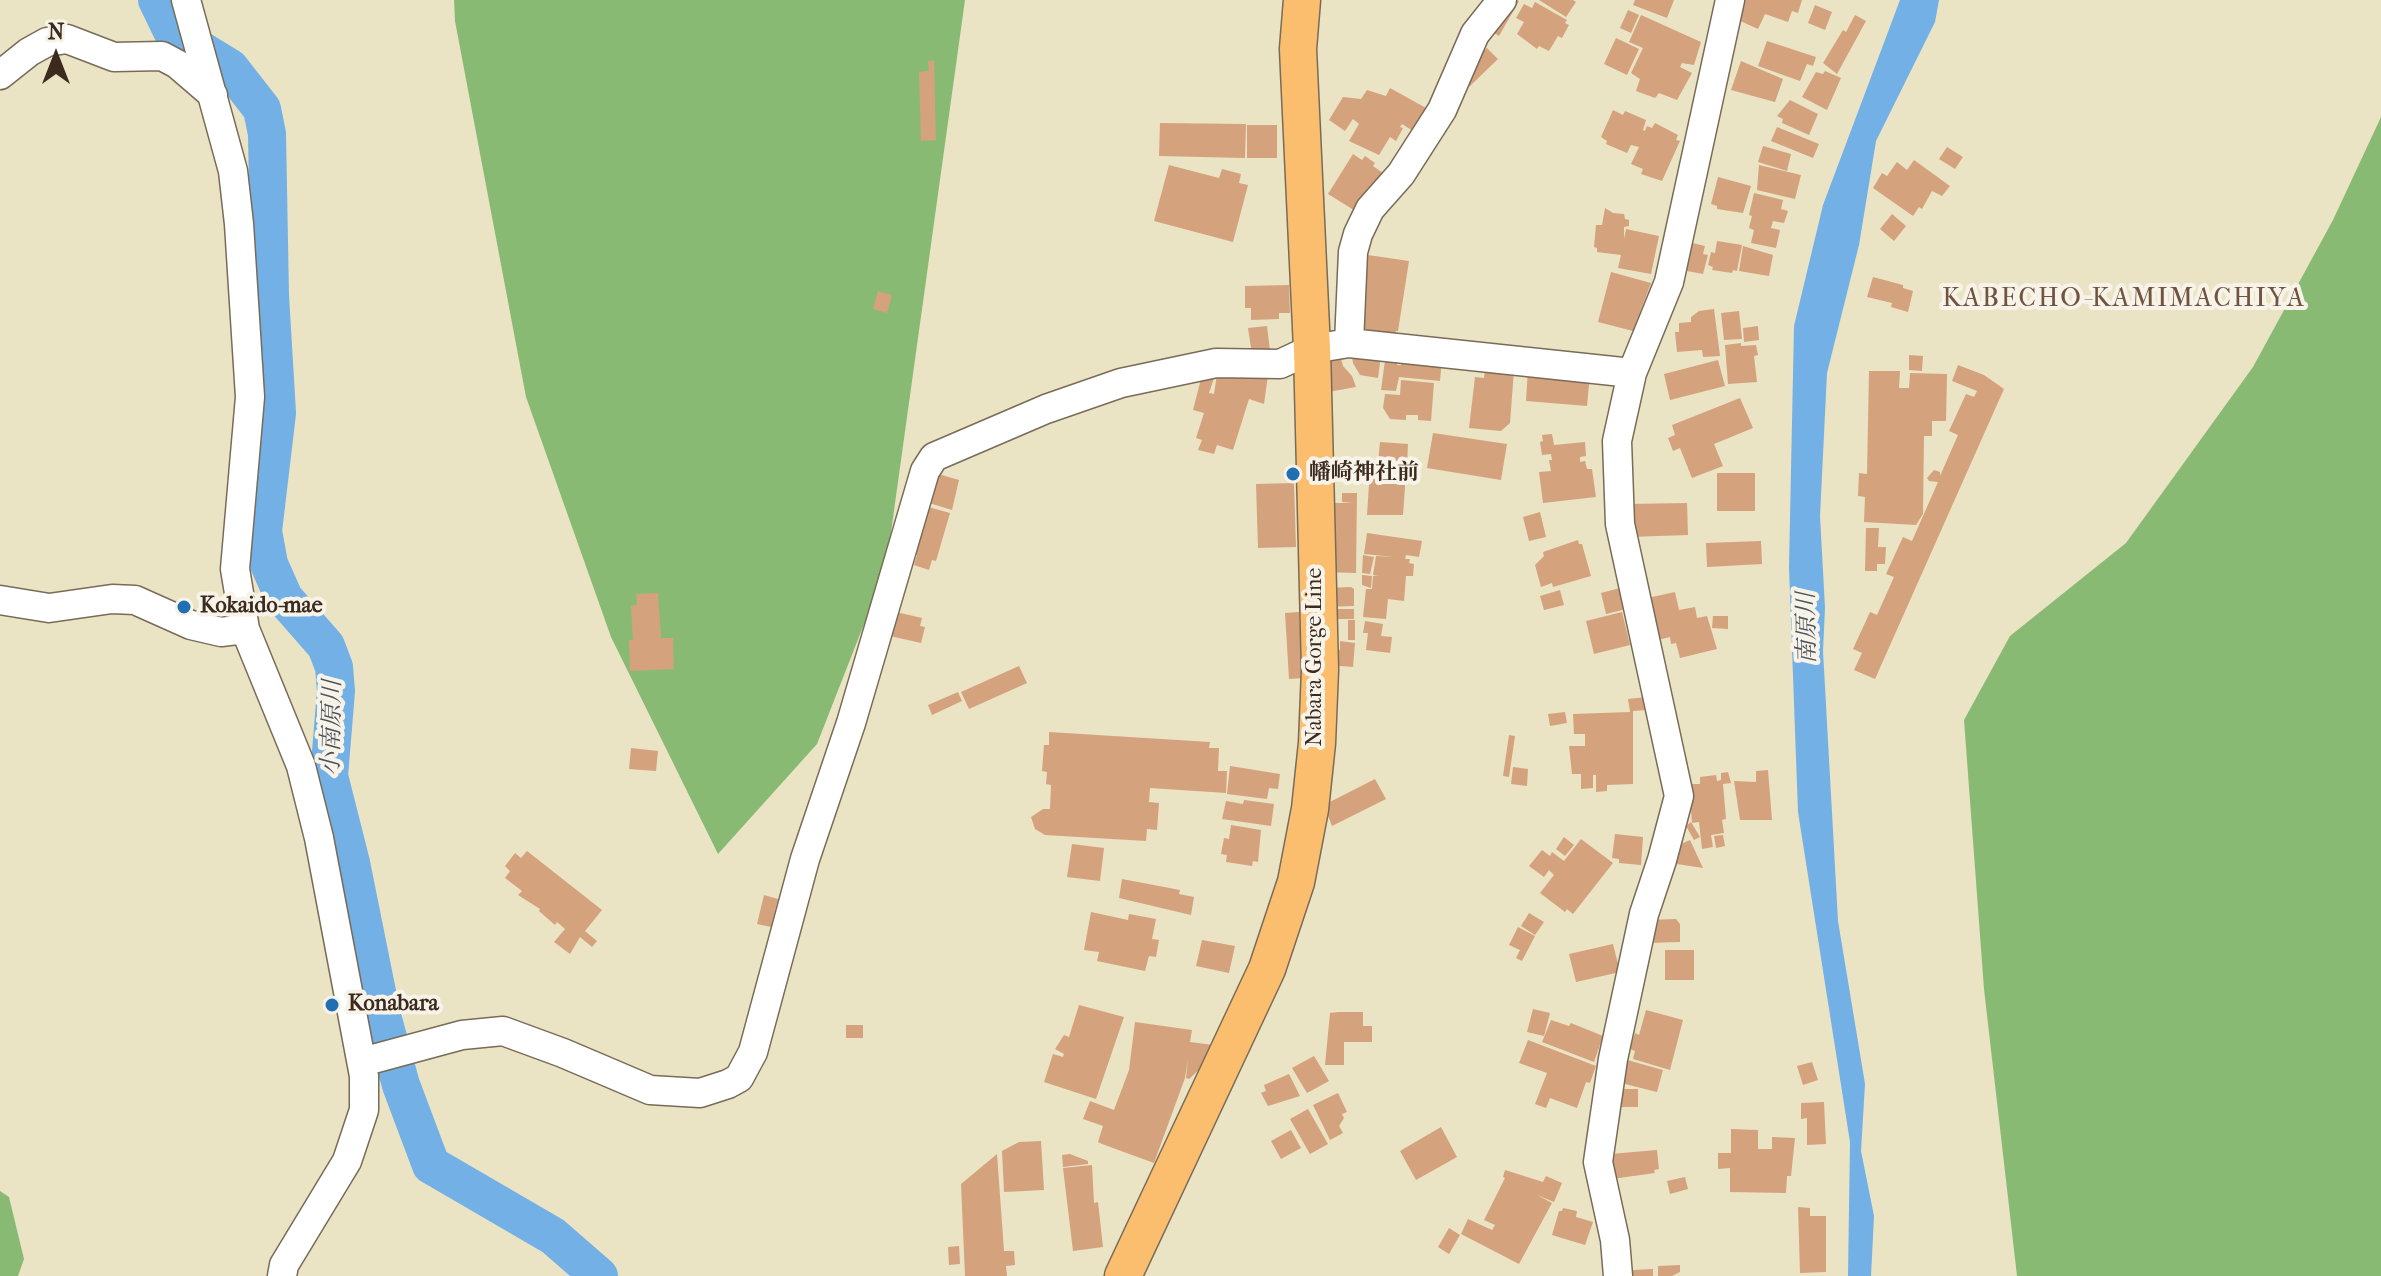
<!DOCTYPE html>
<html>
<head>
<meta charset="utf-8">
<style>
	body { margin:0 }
	#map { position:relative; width:2381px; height:1276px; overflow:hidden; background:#eae3c4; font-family:"IM FELL French Canon",serif }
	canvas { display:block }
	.north { position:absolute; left:16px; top:16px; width:80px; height:80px; -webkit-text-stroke:6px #f7f3e8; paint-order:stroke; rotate:0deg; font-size:22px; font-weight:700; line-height:32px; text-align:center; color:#3b2a1e }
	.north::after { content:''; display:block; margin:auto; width:28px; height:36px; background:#3b2a1e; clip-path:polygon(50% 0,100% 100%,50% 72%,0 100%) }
</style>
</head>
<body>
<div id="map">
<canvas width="2381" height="1276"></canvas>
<div class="north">N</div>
</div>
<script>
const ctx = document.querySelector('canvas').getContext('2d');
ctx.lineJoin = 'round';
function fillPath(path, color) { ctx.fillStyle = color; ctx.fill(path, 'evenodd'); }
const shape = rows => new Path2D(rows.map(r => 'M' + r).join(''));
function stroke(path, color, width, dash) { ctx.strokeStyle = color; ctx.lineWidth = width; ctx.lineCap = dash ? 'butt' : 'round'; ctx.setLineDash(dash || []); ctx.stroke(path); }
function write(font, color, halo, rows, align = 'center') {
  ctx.font = font + ' "IM FELL French Canon","Noto Serif JP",serif'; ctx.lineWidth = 8; ctx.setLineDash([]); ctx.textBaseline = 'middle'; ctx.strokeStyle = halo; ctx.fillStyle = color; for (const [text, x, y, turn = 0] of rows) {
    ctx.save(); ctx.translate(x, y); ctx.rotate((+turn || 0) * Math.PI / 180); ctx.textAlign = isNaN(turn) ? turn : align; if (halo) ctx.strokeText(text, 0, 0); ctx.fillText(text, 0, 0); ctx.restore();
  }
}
fillPath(shape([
	[454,0,965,0,886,568,817,744,718,854,611,637,526,397,455,21],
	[2381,117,2381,1276,2017,1276,1984,989,1964,720,2010,636,2126,543,2253,367,2333,220],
	[0,1191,9,1197,24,1259,18,1276,0,1276]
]), '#89ba74');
fillPath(shape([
	[1900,0,1939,0,1935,22,1876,141,1859,245,1827,373,1820,516,1825,608,1823,651,1838,921,1865,1084,1861,1151,1874,1216,1871,1276,1848,1276,1850,1142,1798,812,1789,567,1794,326,1823,205]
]), '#72b0e5');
stroke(shape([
	[157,0,173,33,230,68,262,109,267,134,270,296,277,413,263,531,269,564,284,598,326,646,334,667,336,691,329,776,351,863,381,1012,401,1085,431,1165,553,1236,599,1276]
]), '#72b0e5', 38);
fillPath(shape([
	[1502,0,1519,1,1499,36,1486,28],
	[1539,0,1573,0,1576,2,1566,17],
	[1635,0,1674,0,1667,18,1633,5],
	[1745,0,1802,0,1798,13,1792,11,1788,22,1765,14,1758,29,1736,19],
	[1535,2,1567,20,1565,23,1569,25,1562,38,1558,36,1549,51,1539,46,1537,49,1517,34,1524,22,1516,18,1524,4,1532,8],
	[1815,5,1832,12,1825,30,1808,23],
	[1628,10,1639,15,1631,33,1620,28],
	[1641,15,1701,42,1694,65,1682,63,1680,67,1692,73,1677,100,1659,93,1655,98,1636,91,1640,79,1631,73,1643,48,1629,42],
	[1855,15,1866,21,1837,74,1823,63,1843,30,1846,32],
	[1616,38,1639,49,1627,75,1604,64],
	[1767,41,1816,57,1813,66,1807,64,1800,81,1758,66],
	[1487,48,1498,59,1470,86,1464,88,1459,74],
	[934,60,936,140,921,141,919,72,929,71,928,61],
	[1741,61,1783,79,1775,102,1731,90],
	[1825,71,1841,78,1827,110,1802,97,1816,72,1823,74],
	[1390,88,1426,108,1413,131,1402,124,1400,127,1403,128,1396,141,1390,137,1379,155,1349,141,1359,124,1353,119,1345,131,1329,120,1343,97,1361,99,1367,90,1386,96],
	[1790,100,1818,114,1809,135,1782,123,1783,119,1777,116],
	[1613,110,1623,115,1625,111,1646,120,1643,130,1645,131,1647,126,1652,128,1655,123,1678,135,1676,140,1680,141,1662,181,1641,174,1643,169,1631,164,1639,147,1631,145,1627,153,1606,144,1607,141,1601,137],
	[1160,123,1246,124,1245,158,1159,156],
	[1247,125,1277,125,1277,158,1247,158],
	[1777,127,1819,144,1813,158,1771,141],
	[1763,146,1791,154,1787,171,1758,162],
	[1947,147,1963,157,1955,169,1939,159],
	[1353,154,1362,160,1365,156,1375,163,1373,166,1390,178,1357,212,1328,194],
	[1914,160,1950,186,1942,196,1932,191,1922,209,1919,207,1913,216,1873,188,1882,173,1887,176,1897,162,1907,170],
	[1169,165,1219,178,1222,169,1241,174,1239,183,1248,185,1233,242,1154,221],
	[1759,165,1801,175,1795,199,1757,190],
	[1718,177,1751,186,1743,213,1717,209,1717,206,1711,204],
	[1754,193,1783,200,1781,209,1788,211,1784,223,1773,221,1771,228,1780,230,1776,248,1751,243,1754,230,1749,228,1752,216,1749,215],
	[1605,208,1613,213,1624,214,1625,219,1629,220,1629,226,1624,227,1624,239,1626,229,1659,236,1651,274,1618,268,1621,255,1597,252,1597,248,1594,247,1596,225,1602,225],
	[1892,214,1906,226,1894,241,1880,229],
	[1717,241,1742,245,1737,271,1733,270,1732,273,1712,270,1713,267,1708,265,1711,252,1715,253],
	[1688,242,1705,246,1703,254,1708,255,1703,274,1682,270],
	[1743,246,1773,255,1769,276,1739,271],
	[1354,253,1409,261,1398,331,1396,331,1394,338,1354,332],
	[1611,272,1651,283,1633,331,1598,322],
	[1873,277,1903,285,1903,288,1913,291,1908,312,1891,307,1892,303,1867,297],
	[1289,285,1290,313,1279,313,1279,319,1251,320,1251,308,1245,308,1245,286],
	[878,291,892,295,887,313,873,309],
	[1714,309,1720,356,1703,357,1702,350,1677,352,1675,332,1679,332,1679,323,1691,322,1691,317,1699,311],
	[1739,311,1742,339,1724,340,1721,313],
	[1267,326,1270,351,1252,354,1248,328],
	[1758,326,1759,340,1744,342,1743,328],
	[1741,343,1741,346,1756,345,1758,355,1754,356,1757,382,1728,384,1725,345],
	[1351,351,1381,355,1378,378,1360,375,1353,363],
	[1386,353,1398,354,1397,365,1401,365,1402,355,1442,359,1440,381,1399,377,1396,391,1381,390],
	[1340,355,1343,366,1352,376,1356,387,1328,392,1322,358],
	[1909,355,1923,356,1922,371,1909,370],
	[1718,360,1725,386,1670,400,1664,374],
	[1958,365,1984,375,2004,389,1875,679,1854,670,1862,653,1853,649,1870,612,1877,615,1894,577,1886,574,1903,537,1912,541,1938,482,1929,481,1927,478,1934,470,1940,472,1940,476,1958,435,1949,431,1966,394,1974,397,1977,391,1952,381],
	[1218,367,1268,375,1264,404,1249,399,1233,450,1217,445,1214,454,1198,450,1202,440,1196,438,1204,413,1193,410,1203,371,1215,375,1209,393,1214,394],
	[1485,368,1514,370,1510,423,1501,431,1469,428,1475,377,1484,378],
	[1528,369,1590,374,1587,406,1526,401],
	[1869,371,1900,371,1899,388,1909,388,1910,373,1947,374,1946,421,1932,421,1932,436,1924,436,1923,514,1916,525,1864,522,1865,497,1858,496,1859,473,1867,474],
	[1401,380,1434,383,1431,421,1418,420,1418,415,1406,415,1406,420,1390,419,1383,408,1385,394,1400,395],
	[1740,398,1753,428,1714,444,1723,466,1692,478,1680,448,1673,451,1668,438,1675,435,1672,425],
	[1433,433,1507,444,1501,480,1427,468],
	[1552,434,1554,445,1585,442,1586,456,1580,457,1580,462,1585,461,1587,469,1592,469,1596,497,1543,503,1539,472,1551,471,1549,460,1552,460,1551,454,1542,455,1540,442,1543,441,1542,435],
	[1380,442,1408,444,1407,465,1378,463],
	[1370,469,1406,473,1403,515,1367,515],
	[935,473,959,480,952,510,926,502],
	[1717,473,1755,473,1755,511,1717,511],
	[1294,483,1296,547,1258,548,1256,484],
	[1342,493,1357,493,1356,573,1323,572,1324,503,1353,503,1342,502],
	[1687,503,1688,535,1629,537,1628,504],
	[925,506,950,513,936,561,932,560,929,570,914,565,917,555,911,553],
	[1540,512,1546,537,1529,541,1523,517],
	[1866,528,1879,528,1878,547,1886,547,1885,564,1877,564,1877,571,1865,571],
	[1367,533,1422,541,1419,557,1406,555,1405,559,1410,559,1409,563,1414,564,1413,576,1406,576,1404,601,1388,599,1386,619,1363,617,1366,589,1372,589,1373,576,1378,576,1373,575,1376,556,1394,557,1364,554],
	[1578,540,1579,544,1582,544,1591,576,1553,587,1552,583,1541,587,1535,565,1544,556,1543,552],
	[1761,541,1762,564,1707,567,1706,543],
	[1363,555,1374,557,1370,574,1362,573],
	[1362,575,1372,576,1371,588,1362,585],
	[1351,587,1354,589,1354,606,1324,607,1324,588],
	[1620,588,1626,609,1606,614,1601,593],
	[1560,590,1564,605,1544,610,1540,596],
	[1675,592,1679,610,1695,607,1697,618,1707,616,1717,649,1680,658,1676,643,1671,644,1670,637,1653,641,1643,599],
	[658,593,661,638,673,638,674,669,630,671,629,640,633,640,631,606,637,605,636,594],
	[1329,609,1354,609,1354,619,1332,619],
	[896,612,922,618,920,626,925,627,921,643,890,636],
	[1299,612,1303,678,1289,679,1285,613],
	[1622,612,1630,645,1594,654,1586,621],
	[1713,616,1728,616,1728,629,1712,628],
	[1348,620,1355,620,1355,640,1348,640],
	[1365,621,1383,624,1381,636,1392,637,1390,653,1366,650,1368,633,1363,633],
	[1340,641,1355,643,1353,667,1328,665,1329,649,1340,650],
	[1019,666,1027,683,969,709,961,692],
	[958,692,962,701,932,715,928,705],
	[1646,697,1647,710,1633,711,1633,784,1607,785,1607,791,1596,792,1596,775,1593,775,1593,788,1581,789,1581,774,1572,774,1569,746,1585,746,1585,734,1574,734,1573,714,1630,712,1628,699],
	[1565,712,1567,723,1550,726,1548,714],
	[1049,732,1210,742,1209,748,1219,748,1218,771,1227,771,1226,793,1150,788,1149,802,1159,803,1157,830,1147,829,1146,841,1045,835,1035,829,1031,817,1043,809,1050,809,1051,785,1046,784,1047,772,1042,771,1044,745,1049,745],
	[1509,735,1515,736,1509,777,1503,776],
	[631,748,658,751,656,771,629,769],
	[1230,766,1280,774,1278,789,1269,788,1267,799,1227,794],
	[1513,767,1528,769,1527,786,1511,784],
	[1768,770,1772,820,1740,820,1734,781,1756,782,1756,771],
	[1728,772,1731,783,1723,784,1726,819,1722,820,1724,833,1711,835,1713,847,1702,849,1699,822,1692,823,1689,784,1700,784,1700,777,1716,775,1717,781,1721,780,1721,773],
	[1375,779,1386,799,1332,826,1324,805],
	[1244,800,1274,804,1271,826,1222,819,1226,801,1243,804],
	[1691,822,1700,837,1694,840,1686,826],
	[1231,825,1261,830,1258,862,1253,861,1252,866,1226,862,1227,855,1221,854,1224,838,1229,839],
	[1615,834,1643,837,1641,865,1619,863,1619,859,1612,858],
	[1723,835,1725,846,1716,848,1714,836],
	[1564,837,1574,845,1565,856,1556,849],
	[1581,839,1613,863,1573,914,1567,909,1565,912,1540,893,1554,875,1549,870,1544,877,1529,866,1542,850,1550,856,1552,852,1564,861],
	[1690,840,1703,868,1670,863,1676,846],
	[1072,844,1104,848,1100,881,1067,877],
	[527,851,602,910,585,931,597,941,592,947,580,937,570,954,554,942,565,929,557,922,555,925,539,911,540,909,518,895,522,891,505,878,510,871,505,866,515,853,521,858],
	[1122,879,1180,890,1179,894,1194,897,1191,915,1119,898],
	[764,895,778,899,771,927,757,924],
	[1091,912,1128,920,1129,914,1156,919,1152,939,1159,940,1156,957,1149,956,1145,971,1097,961,1099,952,1084,950],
	[1529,913,1544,922,1535,935,1521,926],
	[1676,919,1680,924,1680,942,1647,943,1646,920],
	[1518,927,1535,936,1522,961,1516,958,1520,950,1509,945],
	[1202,940,1235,946,1229,973,1196,966],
	[1613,944,1620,972,1576,982,1569,954],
	[1665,950,1694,950,1694,980,1665,980],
	[1079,1005,1124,1017,1096,1099,1044,1082,1053,1054,1063,1057,1064,1054,1055,1049,1064,1035,1069,1037],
	[1533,1009,1550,1013,1544,1036,1527,1032],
	[1646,1010,1683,1020,1670,1070,1633,1059,1635,1051,1630,1049,1635,1033,1639,1035],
	[1338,1012,1363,1012,1363,1026,1372,1026,1372,1042,1344,1042,1344,1065,1325,1065,1330,1013],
	[1551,1020,1569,1026,1571,1023,1603,1036,1594,1062,1542,1042],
	[1135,1022,1192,1030,1190,1042,1213,1045,1211,1059,1189,1079,1186,1078,1188,1059,1185,1078,1154,1163,1102,1144,1098,1142,1103,1126,1083,1119,1090,1101,1114,1110,1129,1070],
	[846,1025,863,1025,863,1038,846,1038],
	[1528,1040,1596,1066,1590,1083,1586,1082,1577,1108,1550,1098,1546,1108,1535,1104,1547,1073,1519,1063],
	[1314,1056,1329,1081,1307,1093,1292,1068],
	[1620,1058,1663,1070,1657,1092,1613,1081],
	[1812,1062,1818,1080,1803,1085,1797,1066],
	[1289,1074,1300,1096,1268,1106,1261,1093,1266,1091,1264,1085],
	[1621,1089,1638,1089,1638,1107,1620,1107],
	[1338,1093,1347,1112,1342,1114,1344,1118,1339,1126,1343,1133,1330,1140,1313,1105],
	[1824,1102,1826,1144,1807,1145,1807,1118,1801,1119,1801,1103],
	[1308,1109,1328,1144,1310,1154,1290,1119],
	[1441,1127,1457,1157,1416,1180,1400,1151],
	[1731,1129,1758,1130,1758,1149,1772,1149,1772,1137,1795,1138,1791,1176,1787,1176,1786,1193,1730,1192,1730,1168,1718,1169,1718,1153,1731,1153],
	[1291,1130,1301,1148,1281,1159,1271,1141],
	[1041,1141,1044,1190,1004,1192,1002,1151,1019,1142],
	[1657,1150,1659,1169,1654,1170,1655,1173,1612,1179,1610,1154],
	[997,1154,1004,1251,1014,1251,1015,1265,1006,1266,1007,1276,965,1276,961,1184],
	[1070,1154,1088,1161,1088,1164,1063,1167,1062,1155],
	[1092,1165,1094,1203,1098,1202,1103,1247,1073,1251,1063,1168],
	[1505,1170,1543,1182,1546,1176,1562,1183,1554,1202,1537,1195,1552,1203,1519,1264,1461,1234,1468,1219,1492,1230,1495,1225,1484,1220,1505,1178,1503,1177],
	[1685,1177,1688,1189,1670,1194,1667,1181],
	[1798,1207,1810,1208,1810,1216,1826,1216,1826,1272,1800,1273],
	[1563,1208,1577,1211,1576,1217,1593,1222,1585,1245,1552,1235,1559,1211,1562,1211],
	[1449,1228,1460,1235,1449,1254,1438,1247],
	[959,1246,960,1264,949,1265,948,1247],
	[1680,1265,1680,1272,1672,1276,1658,1276,1658,1266],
	[1653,1269,1653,1276,1633,1276,1633,1270]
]), '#d5a27e');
const minor = shape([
	[186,0,233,171,239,224,250,397,235,569,245,629,301,766,319,838,364,1076,364,1110,347,1161,284,1265,282,1276],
	[0,75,29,52,47,42,67,39,114,57,162,56,177,64,213,95],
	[1349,343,1353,252,1358,234,1370,209,1401,174,1442,110,1475,34,1502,0],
	[0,600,49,608,112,599,135,600,191,625,221,632,245,629],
	[362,1062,462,1035,503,1031,563,1053,650,1090,700,1093,728,1084,739,1078,753,1052,805,859,851,723,925,471,934,457,1046,409,1121,383,1216,363,1280,364,1312,349,1349,343,1632,373],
	[1618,1276,1615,1240,1598,1162,1613,1059,1644,914,1662,860,1679,796,1620,524,1617,441,1632,373,1669,282,1730,0]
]);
const major = shape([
	[1123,1276,1267,969,1296,882,1310,809,1317,743,1320,670,1312,349,1298,49,1302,0]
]);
stroke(minor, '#786b58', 31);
stroke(major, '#786b58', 39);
stroke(minor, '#fff', 28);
stroke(major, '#fbbe6e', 36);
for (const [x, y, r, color] of [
	[1293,474,8,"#1f6fb2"],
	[184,607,8,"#1f6fb2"],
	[332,1005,8,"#1f6fb2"]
]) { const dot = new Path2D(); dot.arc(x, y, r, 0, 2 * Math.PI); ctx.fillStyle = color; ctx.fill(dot); stroke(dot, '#f7f3e8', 3); }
write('bold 22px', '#3b2a1e', '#f7f3e8', [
	["幡崎神社前",1309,474],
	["Kokaido-mae",200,607],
	["Konabara",348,1005]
], 'left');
write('22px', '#3b2a1e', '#f7f3e8', [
	["Nabara Gorge Line",1316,657,-90]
]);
write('italic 24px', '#4c525a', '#f7f3e8', [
	["南原川",1808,628,-91],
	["小南原川",333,728,-89]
]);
ctx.letterSpacing = '2px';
write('26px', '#715440', '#f7f3e8', [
	["KABECHO-KAMIMACHIYA",2124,300]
]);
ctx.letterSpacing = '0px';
</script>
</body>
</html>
